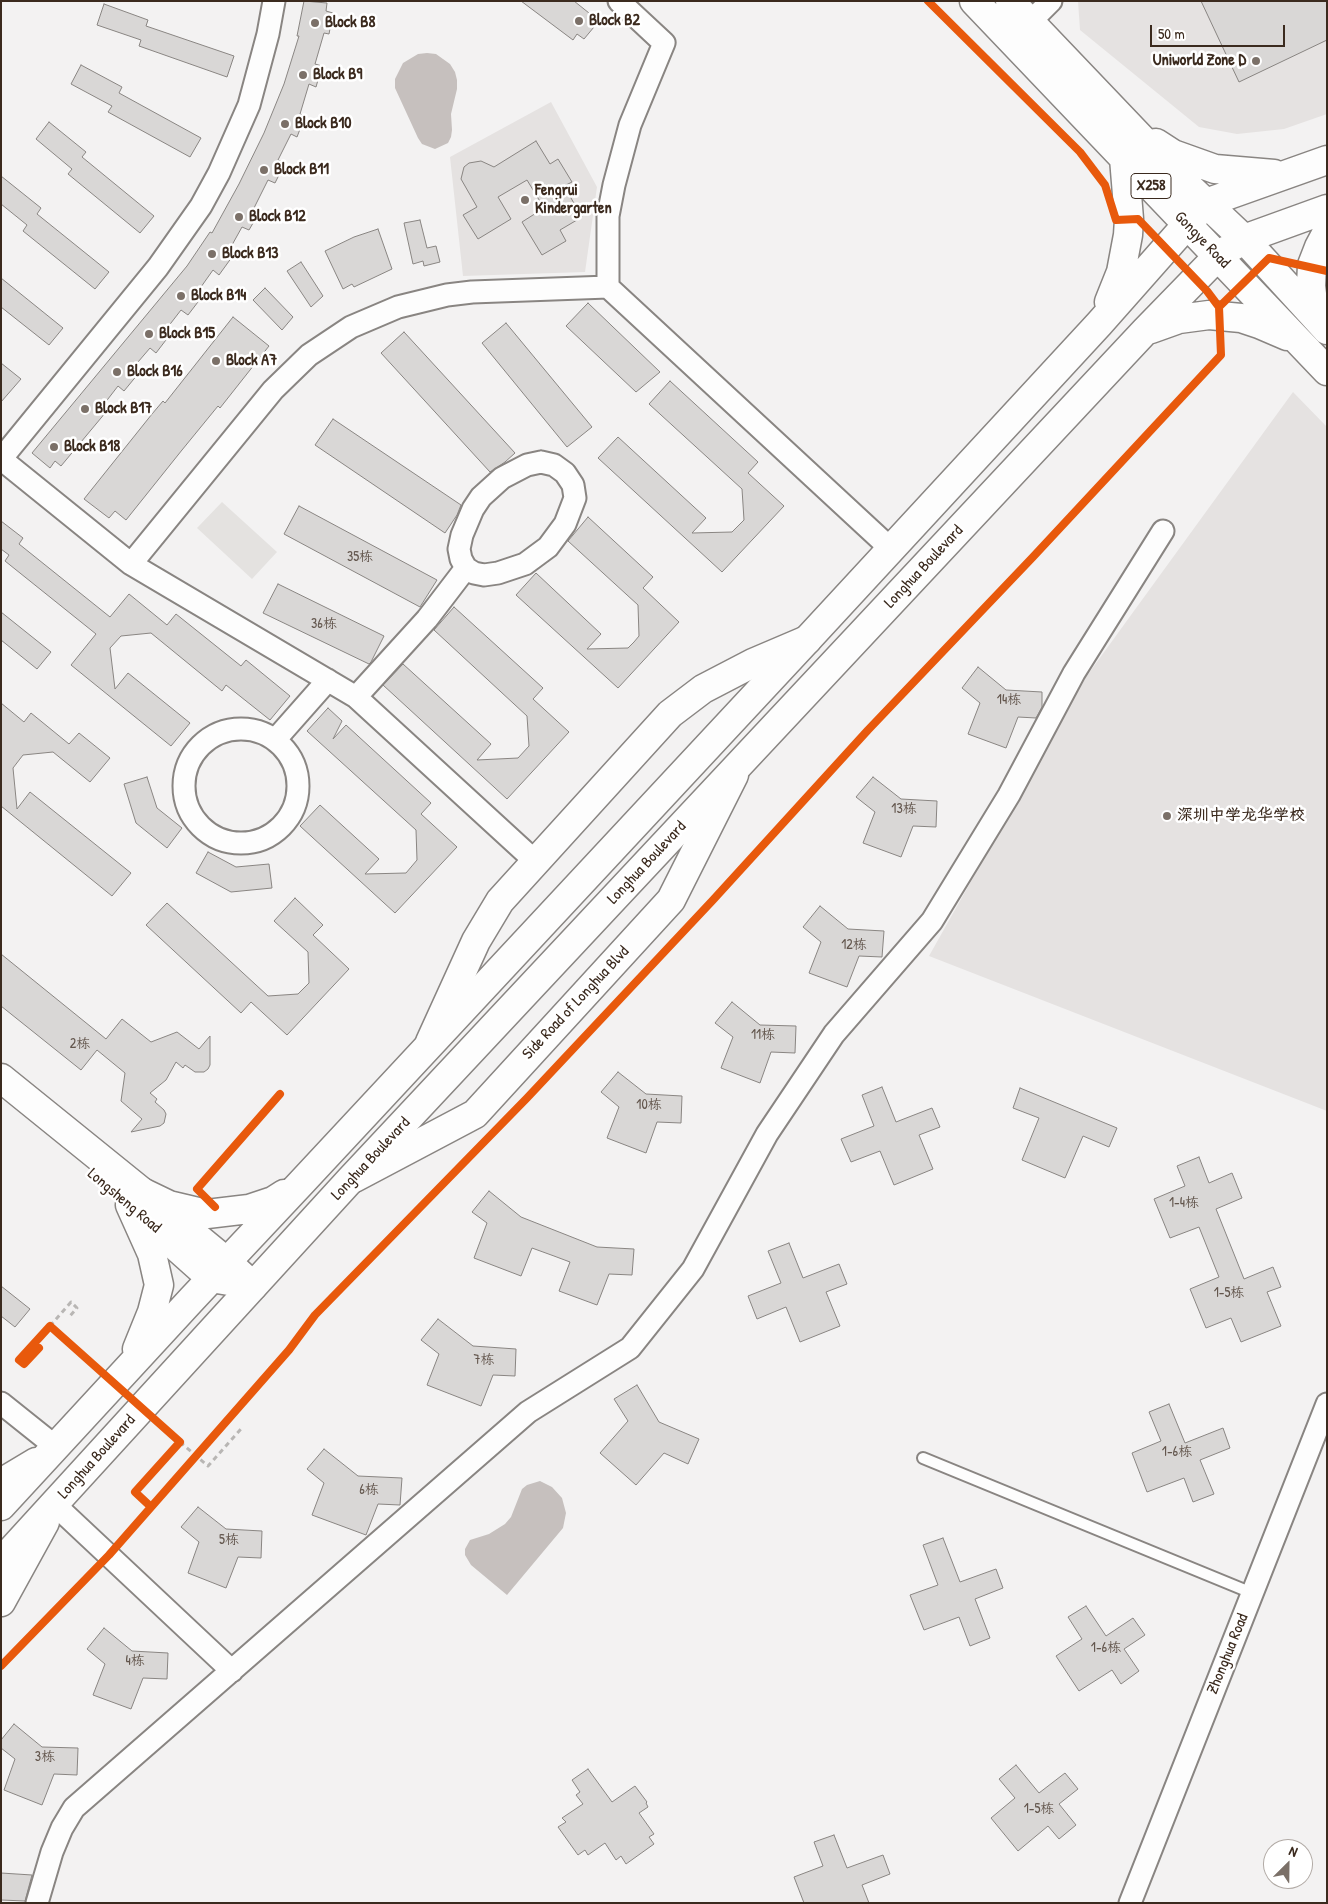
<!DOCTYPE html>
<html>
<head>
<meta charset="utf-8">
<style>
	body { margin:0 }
	#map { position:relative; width:1328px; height:1904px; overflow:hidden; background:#f3f2f2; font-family:"Patrick Hand",sans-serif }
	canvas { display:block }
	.frame { position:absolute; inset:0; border:2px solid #3b2a1e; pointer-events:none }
	.north { position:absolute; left:1263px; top:1839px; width:50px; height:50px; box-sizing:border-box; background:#fff; border:1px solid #b1aaa5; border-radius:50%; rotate:23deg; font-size:14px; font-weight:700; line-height:20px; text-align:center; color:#3b2a1e }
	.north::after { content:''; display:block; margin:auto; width:18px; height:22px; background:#7b7068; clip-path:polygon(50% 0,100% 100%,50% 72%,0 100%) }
	.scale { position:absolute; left:1150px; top:25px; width:135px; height:22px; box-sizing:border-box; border:2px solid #3b2a1e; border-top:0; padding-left:6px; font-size:15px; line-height:18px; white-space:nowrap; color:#3b2a1e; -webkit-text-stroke:4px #fff; paint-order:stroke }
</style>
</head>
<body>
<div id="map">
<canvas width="1328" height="1904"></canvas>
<div class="frame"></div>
<div class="north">N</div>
<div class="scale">50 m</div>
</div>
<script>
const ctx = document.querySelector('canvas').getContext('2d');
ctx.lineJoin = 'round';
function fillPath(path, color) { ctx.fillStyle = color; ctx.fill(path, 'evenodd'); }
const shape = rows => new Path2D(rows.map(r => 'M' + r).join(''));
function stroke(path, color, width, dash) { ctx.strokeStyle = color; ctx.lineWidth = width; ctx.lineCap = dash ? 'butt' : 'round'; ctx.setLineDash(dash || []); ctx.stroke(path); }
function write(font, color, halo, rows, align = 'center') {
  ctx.font = font + ' "Patrick Hand","LXGW WenKai TC",sans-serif'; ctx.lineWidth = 5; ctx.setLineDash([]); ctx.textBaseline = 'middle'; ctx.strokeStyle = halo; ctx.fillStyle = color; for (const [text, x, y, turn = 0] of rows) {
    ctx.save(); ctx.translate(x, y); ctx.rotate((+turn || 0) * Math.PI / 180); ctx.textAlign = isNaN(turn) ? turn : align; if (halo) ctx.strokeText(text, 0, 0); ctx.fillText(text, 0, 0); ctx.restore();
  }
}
fillPath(shape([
	[1078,1,1327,1,1327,114,1284,129,1237,134,1199,127,1080,30],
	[551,102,597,187,585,272,463,276,450,157],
	[1293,392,1327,427,1327,1111,929,956,1086,677]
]), '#e5e2e1');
fillPath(shape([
	[222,502,277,552,252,579,197,528]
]), '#e4e2e0');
fillPath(shape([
	[427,53,436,54,450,64,455,72,457,80,457,89,451,114,452,130,451,137,448,143,435,149,422,144,418,138,395,88,395,79,403,63,418,54],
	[540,1481,552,1487,562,1498,566,1513,563,1528,507,1595,471,1565,465,1555,465,1549,470,1540,489,1534,505,1524,511,1517,522,1489,527,1485]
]), '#c6c0be');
const building = shape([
	[304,1,327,3,326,11,333,13,329,34,324,33,315,64,322,66,316,87,309,84,300,114,305,116,297,137,291,134,278,160,285,163,275,183,268,180,254,208,260,211,249,230,242,227,227,254,232,257,219,275,213,270,196,294,201,298,188,315,181,310,164,332,169,336,156,353,150,348,132,369,138,374,124,391,118,386,101,408,106,412,61,466,55,461,50,468,32,453,187,266,210,232,212,233,239,184,264,133,284,84,299,36,297,36,304,1],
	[521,1,574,1,599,21,584,39,577,34,573,40,521,1],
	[1201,1,1327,1,1327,40,1239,82,1201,1],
	[104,4,148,20,146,26,234,56,227,77,139,46,141,40,97,25,104,4],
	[81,65,122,87,119,93,201,138,190,157,108,112,112,106,71,84,81,65],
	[49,122,86,152,82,157,154,216,140,233,68,174,72,169,36,139,49,122],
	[536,141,550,164,558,159,572,182,564,186,582,217,560,230,566,241,542,255,522,222,544,208,527,180,498,197,511,219,478,239,463,215,477,207,461,179,464,167,469,163,481,161,494,167,536,141],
	[1,176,41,208,37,214,109,272,95,289,23,231,27,225,1,204,1,176],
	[420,220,427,248,436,246,440,262,424,266,423,261,413,264,404,223,420,220],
	[378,229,392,269,354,287,352,284,343,289,325,251,354,237,378,229],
	[301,262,323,296,311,307,287,271,301,262],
	[1,278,63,328,49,345,1,307,1,278],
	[265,288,293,317,282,330,253,300,265,288],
	[588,303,660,372,636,392,566,326,588,303],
	[233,317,269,346,220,408,218,406,182,450,126,520,115,511,109,518,84,499,152,414,163,401,165,403,233,317],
	[506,323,592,427,567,447,482,343,506,323],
	[404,332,515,453,505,462,490,472,381,353,404,332],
	[1,363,21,379,1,402,1,363],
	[670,381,758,462,748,473,784,506,722,572,598,458,618,437,706,518,692,533,732,532,744,520,742,489,649,404,670,381],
	[333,419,461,505,457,515,445,533,315,445,333,419],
	[299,506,437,580,420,607,284,534,299,506],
	[588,517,653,577,643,588,679,622,618,688,516,595,536,573,601,634,587,649,628,648,634,642,639,636,638,605,568,541,588,517],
	[1,521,23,538,19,544,110,617,129,594,167,625,176,614,241,666,246,660,290,696,270,720,226,685,222,691,151,633,121,636,110,648,115,689,128,673,190,723,171,746,71,665,96,634,5,561,9,555,1,549,1,521],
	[278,584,384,636,371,662,369,664,263,613,278,584],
	[454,607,543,688,533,699,569,732,507,799,383,685,403,664,491,744,477,760,518,758,529,746,527,716,434,630,454,607],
	[1,612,51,652,37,669,1,640,1,612],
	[978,667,1006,690,1042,692,1042,707,1036,718,1018,717,1006,748,968,734,980,703,962,688,978,667],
	[1,703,24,722,31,713,69,744,79,733,110,758,90,782,53,752,23,755,13,768,17,809,30,792,131,873,112,896,1,806,1,703],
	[328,708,342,721,333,739,346,725,431,803,421,814,457,847,395,913,300,826,320,805,379,859,365,874,406,873,417,860,416,830,307,731,328,708],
	[147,777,157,808,182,828,167,848,136,823,124,784,147,777],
	[873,777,901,799,937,801,936,827,913,826,901,857,863,843,875,812,856,797,873,777],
	[208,852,236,867,269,864,272,888,231,892,196,873,208,852],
	[295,898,323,925,313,935,349,969,287,1035,251,1002,241,1013,146,925,167,903,268,996,298,994,309,983,308,952,274,921,295,898],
	[820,906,848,929,884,931,882,957,859,956,847,987,809,973,821,942,803,927,820,906],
	[1,954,106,1039,122,1019,151,1042,177,1032,199,1049,210,1036,210,1065,208,1069,204,1072,195,1072,185,1065,183,1068,176,1062,166,1080,150,1093,157,1099,155,1102,164,1110,166,1114,164,1123,160,1126,131,1132,142,1119,121,1101,125,1073,97,1050,81,1070,1,1006,1,954],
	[732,1002,760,1025,796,1026,795,1053,771,1052,760,1083,721,1068,733,1037,715,1023,732,1002],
	[618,1072,646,1094,682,1096,681,1123,657,1122,646,1153,607,1138,619,1107,601,1092,618,1072],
	[882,1087,896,1122,932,1108,940,1127,919,1135,933,1169,894,1185,880,1151,851,1162,841,1139,874,1126,862,1095,882,1087],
	[1020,1088,1117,1128,1109,1147,1083,1136,1065,1178,1022,1160,1039,1118,1013,1108,1020,1088],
	[1199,1157,1209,1183,1232,1173,1242,1198,1216,1209,1244,1279,1273,1267,1281,1287,1267,1292,1281,1326,1241,1342,1231,1318,1206,1328,1190,1289,1219,1277,1199,1227,1170,1238,1154,1199,1185,1186,1177,1166,1199,1157],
	[489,1191,521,1217,597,1247,634,1249,632,1275,609,1274,597,1305,559,1291,570,1262,554,1256,532,1248,521,1276,474,1258,487,1223,472,1212,489,1191],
	[789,1243,803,1278,839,1264,847,1284,826,1292,840,1326,800,1342,786,1307,757,1319,748,1296,781,1283,768,1251,789,1243],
	[1,1286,30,1309,15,1327,1,1316,1,1286],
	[438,1319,473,1346,516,1349,515,1376,493,1375,481,1406,427,1385,439,1354,421,1340,438,1319],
	[637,1385,659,1422,699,1439,688,1464,664,1453,636,1485,600,1453,628,1421,614,1399,637,1385],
	[1169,1404,1185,1443,1223,1428,1230,1448,1200,1460,1214,1494,1193,1502,1184,1478,1147,1492,1132,1453,1161,1441,1149,1412,1169,1404],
	[324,1449,358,1476,402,1478,400,1505,378,1504,366,1535,312,1515,324,1483,307,1469,324,1449],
	[198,1507,226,1529,262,1531,261,1558,238,1557,226,1588,188,1573,199,1542,181,1527,198,1507],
	[943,1538,960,1582,996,1569,1003,1588,975,1599,990,1638,970,1646,959,1617,924,1630,910,1595,938,1585,923,1545,943,1538],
	[1086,1606,1106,1636,1133,1618,1145,1635,1124,1649,1139,1671,1121,1684,1112,1670,1079,1691,1056,1656,1082,1639,1068,1617,1086,1606],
	[104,1628,132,1651,168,1653,167,1679,143,1678,131,1709,93,1695,105,1664,87,1649,104,1628],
	[14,1724,42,1747,78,1748,77,1775,54,1774,42,1805,4,1790,15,1759,1,1748,1,1740,14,1724],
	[1016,1765,1039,1793,1065,1773,1078,1789,1059,1804,1076,1825,1059,1839,1048,1826,1018,1851,991,1818,1015,1798,999,1779,1016,1765],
	[588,1769,612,1802,635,1786,647,1802,646,1803,648,1807,639,1813,654,1834,649,1837,654,1844,626,1864,621,1856,616,1860,605,1843,588,1855,585,1850,578,1855,558,1827,566,1822,562,1818,583,1804,576,1795,580,1792,572,1780,588,1769],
	[834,1835,847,1868,883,1855,890,1874,862,1885,869,1903,804,1903,794,1877,823,1866,814,1842,834,1835],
	[1,1873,32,1875,25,1901,1,1900,1,1873]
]);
fillPath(building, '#d9d7d6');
stroke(building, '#898582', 1);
const lane = shape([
	[923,1458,1252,1593]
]);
const street = shape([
	[1030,22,1051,1],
	[608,287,608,216,614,185,630,125,664,43,619,1],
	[1,459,131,564,356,697,536,862],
	[1,459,158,267,201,206,219,173,249,105,268,34,274,1],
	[541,462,554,465,565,473,573,485,575,498,565,524,548,547,525,564,498,573,484,575,474,573,466,568,461,559,459,549,462,535,473,509,481,497,502,478,527,465,541,462],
	[131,564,273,390,309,355,351,327,398,307,447,295,472,292,608,287,891,549],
	[356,697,427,619,466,568],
	'184 786a57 57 0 1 1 114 0a57 57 0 1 1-114 0Z',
	[275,740,328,680],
	[1,1403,56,1447],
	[54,1504,232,1671],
	[37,1903,52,1852,62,1828,74,1808,528,1412,630,1348,693,1269,767,1134,834,1034,932,921,1009,795,1074,673,1163,531],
	[1130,1903,1327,1404]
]);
const secondary = shape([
	[430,1042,476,941,500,901,670,714,703,689,753,663,807,640],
	[1,1078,142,1192,227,1262,253,1286],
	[354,1178,475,1114,671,900,734,775],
	[136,1211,211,1278,235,1282],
	[1,1483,36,1462],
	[1,1602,45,1522]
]);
const primary = shape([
	[974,1,1327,371],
	[1010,1,1175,174,1244,239,1327,330],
	[1156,143,1173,154,1215,169,1274,174],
	[1109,302,1121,272,1128,235,1129,219,1124,158],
	[1320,319,1313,302,1311,286,1312,265,1319,247,1327,232],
	[1151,329,1179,319,1209,315,1241,318,1259,324,1287,336],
	[142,1192,169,1205,207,1214,249,1209,273,1201,284,1194],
	[130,1205,152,1254,159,1285,152,1312,137,1349],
	[1,1506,192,1299,302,1182,807,640,1099,324,1206,203,1327,160],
	[1,1562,350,1180,1145,331,1218,256,1244,239,1327,209]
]);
stroke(lane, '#898582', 14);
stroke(street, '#898582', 25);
stroke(secondary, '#898582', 31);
stroke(primary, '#898582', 31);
stroke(shape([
	[50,1326,71,1302,77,1308,69,1317],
	[180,1442,208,1466,241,1429]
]), '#b8b6b4', 3, [5, 4]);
stroke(lane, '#fdfdfd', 10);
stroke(street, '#fdfdfd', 21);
stroke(secondary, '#fdfdfd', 28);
stroke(primary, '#fdfdfd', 28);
stroke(shape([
	[1219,307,1269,258,1327,271],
	[215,1207,197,1189,280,1094],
	[39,1348,24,1364,19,1360,50,1326,180,1442,135,1492,150,1506],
	[1,1666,109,1555,289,1350,315,1315,527,1098,713,900,868,730,1032,558,1221,355,1219,307,1207,291,1138,219,1116,220,1105,185,1080,152,928,1]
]), '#e8590c', 8);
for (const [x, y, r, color] of [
	[579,21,5,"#7b7068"],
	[315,23,5,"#7b7068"],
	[1256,61,5,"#7b7068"],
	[303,75,5,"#7b7068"],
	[285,124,5,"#7b7068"],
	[264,170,5,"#7b7068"],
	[525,200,5,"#7b7068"],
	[239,217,5,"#7b7068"],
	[212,254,5,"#7b7068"],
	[181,296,5,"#7b7068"],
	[149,334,5,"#7b7068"],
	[216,361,5,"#7b7068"],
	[117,372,5,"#7b7068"],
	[85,409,5,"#7b7068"],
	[54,447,5,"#7b7068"],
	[1167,816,5,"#7b7068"]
]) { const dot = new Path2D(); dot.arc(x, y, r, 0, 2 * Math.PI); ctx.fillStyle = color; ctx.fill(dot); stroke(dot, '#fff', 2); }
write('14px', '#62554c', null, [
	["35栋",360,557],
	["36栋",324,624],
	["14栋",1009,700],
	["13栋",904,809],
	["12栋",854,945],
	["11栋",763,1035],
	["2栋",80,1044],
	["10栋",649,1105],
	["1-4栋",1184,1203],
	["1-5栋",1229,1293],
	["7栋",484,1360],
	["1-6栋",1177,1452],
	["6栋",369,1490],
	["5栋",229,1540],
	["1-6栋",1106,1648],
	["4栋",135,1661],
	["3栋",45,1757],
	["1-5栋",1039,1809]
]);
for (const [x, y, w] of [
	[1151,186,40]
]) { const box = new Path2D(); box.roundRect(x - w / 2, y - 12.5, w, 25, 4); ctx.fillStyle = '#fff'; ctx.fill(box); stroke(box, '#3b2a1e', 1); }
write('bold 15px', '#3b2a1e', null, [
	["X258",1151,186]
]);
write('bold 16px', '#3b2a1e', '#fff', [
	["Block B2",589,21],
	["Block B8",325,23],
	["Uniworld Zone D",1246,61,"right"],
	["Block B9",313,75],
	["Block B10",295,124],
	["Block B11",274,170],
	["Fengrui",535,191],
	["Kindergarten",535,209],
	["Block B12",249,217],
	["Block B13",222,254],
	["Block B14",191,296],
	["Block B15",159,334],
	["Block A7",226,361],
	["Block B16",127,372],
	["Block B17",95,409],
	["Block B18",64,447],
	["深圳中学龙华学校",1177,816]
], 'left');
write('16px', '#3b2a1e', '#fff', [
	["Gongye Road",1202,240,46],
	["Longhua Boulevard",924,567,-47],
	["Longhua Boulevard",647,863,-47],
	["Side Road of Longhua Blvd",576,1003,-47],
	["Longhua Boulevard",371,1159,-47],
	["Longsheng Road",124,1201,40],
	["Longhua Boulevard",97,1457,-48],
	["Zhonghua Road",1228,1654,-68]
]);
</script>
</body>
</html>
